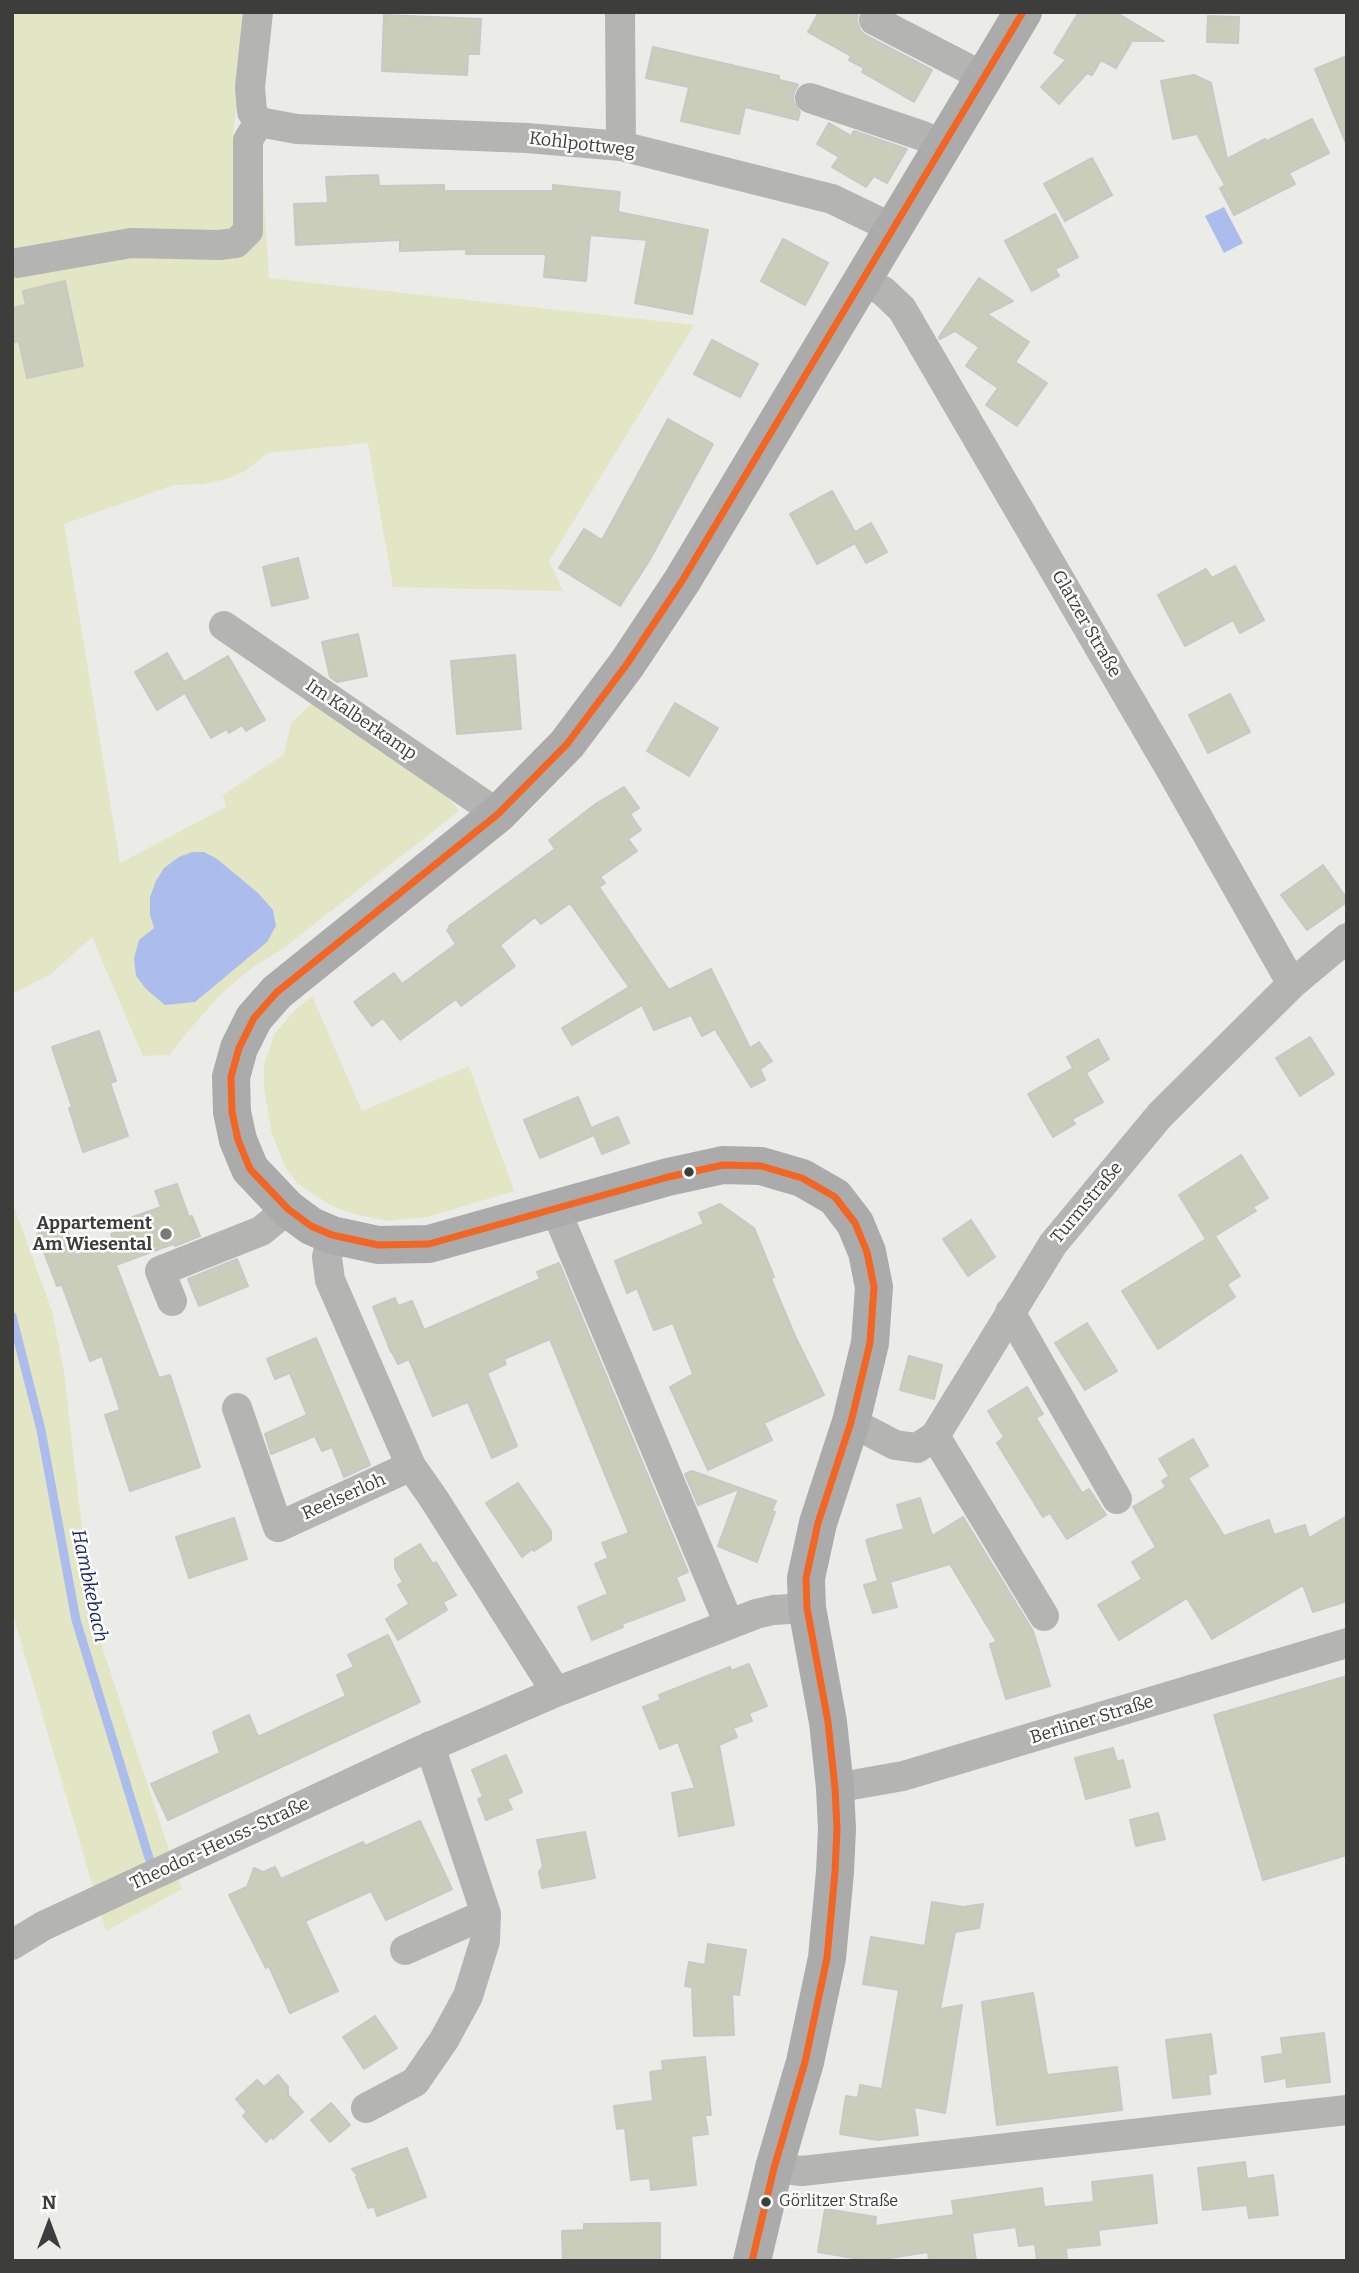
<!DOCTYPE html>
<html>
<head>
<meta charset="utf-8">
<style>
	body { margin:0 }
	#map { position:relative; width:1359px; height:2273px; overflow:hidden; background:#ebece8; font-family:Bitter,serif }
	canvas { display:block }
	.frame { position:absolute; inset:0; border:14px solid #3d3d3b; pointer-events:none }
	.north { position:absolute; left:14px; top:2189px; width:70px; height:70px; -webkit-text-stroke:5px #fff; paint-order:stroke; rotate:0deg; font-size:19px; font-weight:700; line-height:28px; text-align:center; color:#3d3d3b }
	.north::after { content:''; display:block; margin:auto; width:24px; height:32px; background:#3d3d3b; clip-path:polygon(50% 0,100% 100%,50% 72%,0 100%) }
</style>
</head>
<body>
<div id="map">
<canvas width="1359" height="2273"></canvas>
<div class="frame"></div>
<div class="north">N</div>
</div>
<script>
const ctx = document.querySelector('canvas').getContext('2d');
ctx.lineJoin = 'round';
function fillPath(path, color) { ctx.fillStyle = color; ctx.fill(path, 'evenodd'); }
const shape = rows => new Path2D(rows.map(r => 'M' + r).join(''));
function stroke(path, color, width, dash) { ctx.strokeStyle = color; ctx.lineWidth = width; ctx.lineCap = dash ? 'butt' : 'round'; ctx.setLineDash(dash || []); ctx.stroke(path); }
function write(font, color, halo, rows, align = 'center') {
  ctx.font = font + ' Bitter,serif'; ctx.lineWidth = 5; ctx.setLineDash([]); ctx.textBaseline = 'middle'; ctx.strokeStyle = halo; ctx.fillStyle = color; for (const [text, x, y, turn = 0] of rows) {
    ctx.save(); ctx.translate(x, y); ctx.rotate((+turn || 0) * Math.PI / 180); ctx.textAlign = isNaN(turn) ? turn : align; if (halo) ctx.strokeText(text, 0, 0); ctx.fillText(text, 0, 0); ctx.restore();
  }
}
fillPath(shape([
	[12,12,247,12,233,136,260,137,269,278,694,325,549,561,563,591,393,587,368,443,268,453,245,471,230,478,205,484,174,485,64,524,120,863,226,807,223,795,284,754,291,723,317,699,443,791,459,811,285,947,252,968,224,991,183,1037,170,1055,143,1056,92,937,51,974,12,994],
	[312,996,362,1111,469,1066,514,1191,427,1217,389,1221,358,1215,332,1206,298,1184,285,1167,272,1134,264,1088,264,1065,275,1033,295,1010],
	[12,1201,52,1311,64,1372,92,1616,182,1889,106,1931,12,1612]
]), '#e2e6c5');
fillPath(shape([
	[1224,207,1243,243,1224,253,1205,216],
	[192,852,204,852,217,859,258,893,273,910,276,926,267,942,195,1002,165,1005,146,989,136,976,134,958,139,940,154,928,150,915,150,897,156,881,164,868,179,857]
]), '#acbcec');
stroke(shape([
	[12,1316,41,1430,76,1620,149,1858]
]), '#acbcec', 9);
const building = shape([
	[819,12,858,12,857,21,860,30,865,35,932,70,914,102,862,72,864,68,849,60,851,56,808,32,819,12],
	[1079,12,1115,12,1164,41,1127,41,1131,43,1116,68,1101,60,1092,75,1087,73,1059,104,1041,87,1066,60,1054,53,1079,12],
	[384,15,481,19,479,54,468,54,467,75,382,71,384,15],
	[1208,16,1239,17,1238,43,1207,42,1208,16],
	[653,47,779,76,779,80,797,84,798,85,794,92,793,101,800,112,798,120,745,107,739,134,681,121,689,87,646,78,653,47],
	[1347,56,1347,143,1346,143,1315,69,1347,56],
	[1194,75,1211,83,1227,159,1265,139,1267,141,1312,119,1329,153,1289,173,1295,184,1234,215,1220,188,1225,185,1197,134,1173,139,1161,81,1194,75],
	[829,123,851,136,854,131,907,149,887,183,874,176,866,187,832,167,839,157,817,144,829,123],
	[1092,158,1112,195,1065,221,1044,184,1092,158],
	[378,175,379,186,444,185,444,191,553,191,553,185,620,192,618,212,708,230,692,314,635,303,647,240,590,235,586,281,544,277,546,254,466,254,466,249,400,251,400,240,296,245,294,204,328,203,326,177,378,175],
	[1055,214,1078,257,1055,269,1059,276,1032,291,1005,241,1055,214],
	[783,239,828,263,805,305,761,281,783,239],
	[979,278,1013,301,987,314,1029,342,1015,362,1047,383,1017,426,986,405,998,388,966,366,979,347,955,331,940,339,939,337,979,278],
	[65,281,83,366,27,378,19,341,12,343,12,308,26,305,23,291,65,281],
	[712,340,758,364,740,397,694,374,712,340],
	[668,419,713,444,649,561,620,606,559,568,584,529,602,540,668,419],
	[832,491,855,532,871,523,887,552,866,563,855,543,817,564,790,514,832,491],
	[298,558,308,598,272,606,263,567,298,558],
	[1235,566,1264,620,1240,633,1233,620,1185,646,1158,595,1206,569,1212,578,1235,566],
	[358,634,367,676,337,682,330,677,322,642,358,634],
	[167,653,184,682,228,656,265,720,246,731,242,725,229,733,227,729,211,738,185,693,157,710,135,672,167,653],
	[515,655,521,729,457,734,451,661,515,655],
	[1230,694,1250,732,1208,753,1189,715,1230,694],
	[675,703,718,728,689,776,647,751,675,703],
	[624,787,639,808,630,814,641,830,628,839,637,851,600,877,605,883,599,887,669,990,711,969,750,1048,759,1042,772,1061,760,1069,765,1080,751,1087,715,1029,702,1036,691,1015,654,1030,642,1005,572,1045,562,1028,629,987,570,903,541,924,535,917,500,945,515,966,461,1006,456,999,400,1040,383,1018,372,1026,354,1002,394,973,402,984,456,944,447,930,450,928,449,926,555,849,549,840,597,803,624,787],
	[1323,865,1347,899,1347,902,1307,930,1281,895,1323,865],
	[99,1031,116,1081,110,1083,128,1136,83,1152,69,1108,72,1107,52,1047,99,1031],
	[1310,1037,1334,1074,1300,1096,1276,1058,1310,1037],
	[1098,1039,1109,1059,1086,1073,1103,1102,1072,1119,1075,1124,1053,1137,1028,1094,1073,1068,1067,1057,1098,1039],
	[578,1097,594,1135,540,1158,524,1120,578,1097],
	[618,1117,629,1143,602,1154,591,1128,618,1117],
	[1241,1155,1268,1198,1253,1207,1256,1211,1215,1236,1240,1276,1227,1284,1235,1297,1158,1349,1122,1291,1206,1239,1179,1195,1241,1155],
	[177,1184,189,1217,192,1216,200,1236,175,1246,173,1244,116,1265,159,1378,170,1375,200,1467,130,1491,105,1415,120,1410,102,1356,90,1361,62,1285,57,1286,37,1234,65,1223,76,1255,114,1242,111,1234,130,1226,127,1219,161,1207,155,1191,177,1184],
	[720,1204,754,1228,774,1277,771,1279,795,1336,824,1395,764,1423,772,1440,708,1470,670,1387,693,1374,673,1323,654,1330,637,1288,627,1293,615,1261,704,1224,699,1213,720,1204],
	[971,1220,995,1257,968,1276,943,1239,971,1220],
	[237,1259,248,1286,199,1306,188,1279,237,1259],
	[559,1263,688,1572,676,1577,685,1600,622,1624,623,1627,592,1640,578,1607,608,1594,595,1564,608,1558,602,1543,629,1533,550,1339,504,1359,506,1364,487,1373,517,1446,492,1458,468,1402,433,1416,409,1359,398,1364,392,1352,391,1352,373,1307,395,1298,398,1306,412,1301,424,1330,540,1279,537,1272,559,1263],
	[1087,1323,1117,1371,1085,1390,1055,1343,1087,1323],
	[316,1338,370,1465,344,1477,332,1447,322,1451,315,1436,271,1454,265,1434,307,1415,290,1373,275,1379,267,1359,316,1338],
	[909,1356,942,1365,934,1399,900,1390,909,1356],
	[1027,1387,1043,1414,1036,1418,1082,1493,1089,1489,1106,1515,1067,1539,1050,1513,1043,1517,997,1443,1004,1437,988,1411,1027,1387],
	[1193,1439,1208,1466,1188,1478,1224,1536,1269,1520,1274,1535,1305,1525,1309,1538,1347,1516,1347,1601,1313,1612,1303,1585,1212,1639,1187,1598,1119,1640,1098,1605,1142,1579,1132,1562,1156,1547,1133,1507,1166,1487,1162,1481,1169,1476,1159,1459,1193,1439],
	[692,1471,776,1501,772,1511,775,1512,757,1562,718,1546,739,1489,698,1505,685,1474,692,1471],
	[518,1483,551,1531,551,1540,534,1551,532,1549,522,1557,486,1503,518,1483],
	[920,1498,932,1536,963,1517,1033,1631,1050,1686,1006,1699,990,1644,997,1642,950,1564,890,1582,897,1607,873,1613,864,1585,878,1581,866,1540,904,1529,897,1505,920,1498],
	[234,1518,247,1559,189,1578,176,1537,234,1518],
	[420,1544,433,1564,436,1562,456,1595,443,1602,447,1610,398,1640,386,1619,409,1604,398,1585,403,1582,395,1568,395,1559,420,1544],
	[388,1635,420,1702,168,1820,151,1784,220,1753,213,1732,249,1715,258,1737,346,1696,337,1675,354,1667,348,1655,388,1635],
	[749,1664,767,1706,749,1713,752,1721,733,1728,737,1737,719,1745,734,1825,679,1836,672,1793,695,1788,678,1742,660,1749,643,1707,661,1700,659,1695,730,1667,731,1671,749,1664],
	[1347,1676,1347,1855,1263,1880,1214,1715,1347,1676],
	[1113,1748,1117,1762,1123,1760,1130,1787,1086,1799,1075,1758,1113,1748],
	[506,1755,522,1792,507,1799,512,1809,486,1820,478,1799,483,1797,472,1770,506,1755],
	[1158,1813,1165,1839,1136,1846,1130,1820,1158,1813],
	[420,1821,452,1889,386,1920,371,1891,305,1921,338,1991,290,2013,269,1966,266,1968,229,1895,247,1887,254,1868,263,1872,275,1867,281,1879,354,1846,363,1842,365,1846,420,1821],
	[585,1832,595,1878,542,1888,539,1872,543,1866,537,1840,585,1832],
	[932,1902,963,1907,983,1904,979,1928,955,1932,940,2009,962,2005,945,2113,914,2107,918,2135,878,2140,840,2134,846,2096,858,2098,860,2085,882,2089,899,1990,863,1984,871,1937,925,1946,932,1902],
	[708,1944,746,1950,739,1995,732,1994,734,2035,694,2036,692,1987,685,1986,689,1962,705,1965,708,1944],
	[1033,1993,1047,2075,1117,2067,1122,2110,997,2125,982,2002,1033,1993],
	[375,2016,397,2048,364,2069,343,2037,375,2016],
	[1324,2033,1330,2082,1287,2087,1286,2078,1265,2082,1262,2057,1283,2054,1281,2038,1324,2033],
	[1211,2034,1216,2073,1208,2075,1210,2094,1173,2098,1166,2040,1211,2034],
	[705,2057,711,2115,705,2115,708,2134,691,2136,696,2185,651,2190,650,2178,631,2180,625,2128,617,2129,614,2106,653,2101,650,2072,663,2070,662,2061,705,2057],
	[278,2075,288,2087,288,2095,303,2112,273,2139,271,2137,266,2142,243,2116,247,2112,236,2099,257,2080,264,2087,278,2075],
	[331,2103,350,2125,330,2142,311,2120,331,2103],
	[407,2148,426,2197,377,2216,374,2206,368,2208,356,2177,358,2176,352,2169,407,2148],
	[1245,2162,1247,2179,1273,2175,1278,2215,1249,2218,1247,2205,1203,2210,1198,2168,1245,2162],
	[1152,2175,1157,2223,1098,2230,1100,2245,1066,2248,1067,2261,1037,2261,1035,2244,1019,2246,1016,2227,972,2233,976,2261,929,2261,928,2252,871,2261,818,2252,825,2209,876,2217,875,2226,954,2215,952,2201,1042,2188,1044,2207,1094,2202,1092,2182,1152,2175],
	[660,2223,660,2261,563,2261,562,2231,584,2230,584,2224,660,2223]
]);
fillPath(building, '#cbcdbb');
stroke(building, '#c8c8c6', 2);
stroke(shape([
	[258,12,250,87,252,112,259,122],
	[620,12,621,146],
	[874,20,984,77],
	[810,98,923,136,942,145],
	[259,122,297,129,527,138,621,146,832,199,892,228],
	[17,263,131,243,219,245,236,243,248,231,248,140,259,122],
	[861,280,883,291,902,309,1172,772,1292,984],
	[224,626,498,814],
	[555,1208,729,1624],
	[332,1235,327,1257,330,1280,411,1466,434,1499,556,1692],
	[172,1301,160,1271,261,1231,288,1209],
	[1010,1312,1117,1499],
	[237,1408,278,1527,411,1466],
	[851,1422,895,1445,917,1448,935,1436,1053,1244,1160,1115,1292,984,1347,938],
	[935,1436,1044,1616],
	[835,1788,903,1776,1347,1643],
	[12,1945,43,1926,413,1754,556,1692,756,1614,773,1610,807,1608],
	[405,1950,486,1914],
	[366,2108,415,2082,444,2040,468,1996,485,1941,486,1914,430,1746],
	[774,2168,802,2171,1347,2110]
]), '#b4b4b3', 30);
stroke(shape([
	[752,2261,774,2168,805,2062,827,1958,835,1872,837,1829,835,1788,828,1722,807,1608,806,1578,818,1523,851,1422,870,1343,874,1287,867,1252,855,1223,835,1197,802,1178,761,1166,723,1165,668,1177,429,1244,378,1245,332,1235,311,1226,288,1209,250,1169,238,1140,232,1112,231,1077,239,1048,254,1018,277,992,498,814,567,744,627,664,682,581,1023,12]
]), '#ababac', 38);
stroke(shape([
	[752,2261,774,2168,805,2062,827,1958,835,1872,837,1829,835,1788,828,1722,807,1608,806,1578,818,1523,851,1422,870,1343,874,1287,867,1252,855,1223,835,1197,802,1178,761,1166,723,1165,668,1177,429,1244,378,1245,332,1235,311,1226,288,1209,250,1169,238,1140,232,1112,231,1077,239,1048,254,1018,277,992,498,814,567,744,627,664,682,581,1023,12]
]), '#f26522', 7);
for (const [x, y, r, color] of [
	[689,1172,6,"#3d3d3b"],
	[166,1234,7,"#7a7a78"],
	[766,2202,6,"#3d3d3b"]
]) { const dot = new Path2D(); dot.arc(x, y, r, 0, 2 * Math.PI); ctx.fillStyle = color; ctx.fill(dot); stroke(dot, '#fff', 2.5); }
write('16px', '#3d3d3b', '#fff', [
	["Görlitzer Straße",779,2202]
], 'left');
write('18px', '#3d3d3b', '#fff', [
	["Kohlpottweg",582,145,7],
	["Glatzer Straße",1086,624,60],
	["Im Kalberkamp",361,720,34],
	["Turmstraße",1087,1203,-50],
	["Reelserloh",344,1497,-24],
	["Berliner Straße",1092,1720,-17],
	["Theodor-Heuss-Straße",220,1844,-25]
]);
write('bold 18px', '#3d3d3b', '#fff', [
	["Appartement",152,1224],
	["Am Wiesental",152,1245]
], 'right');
write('italic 19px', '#182171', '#fff', [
	["Hambkebach",89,1586,78]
]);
</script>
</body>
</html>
